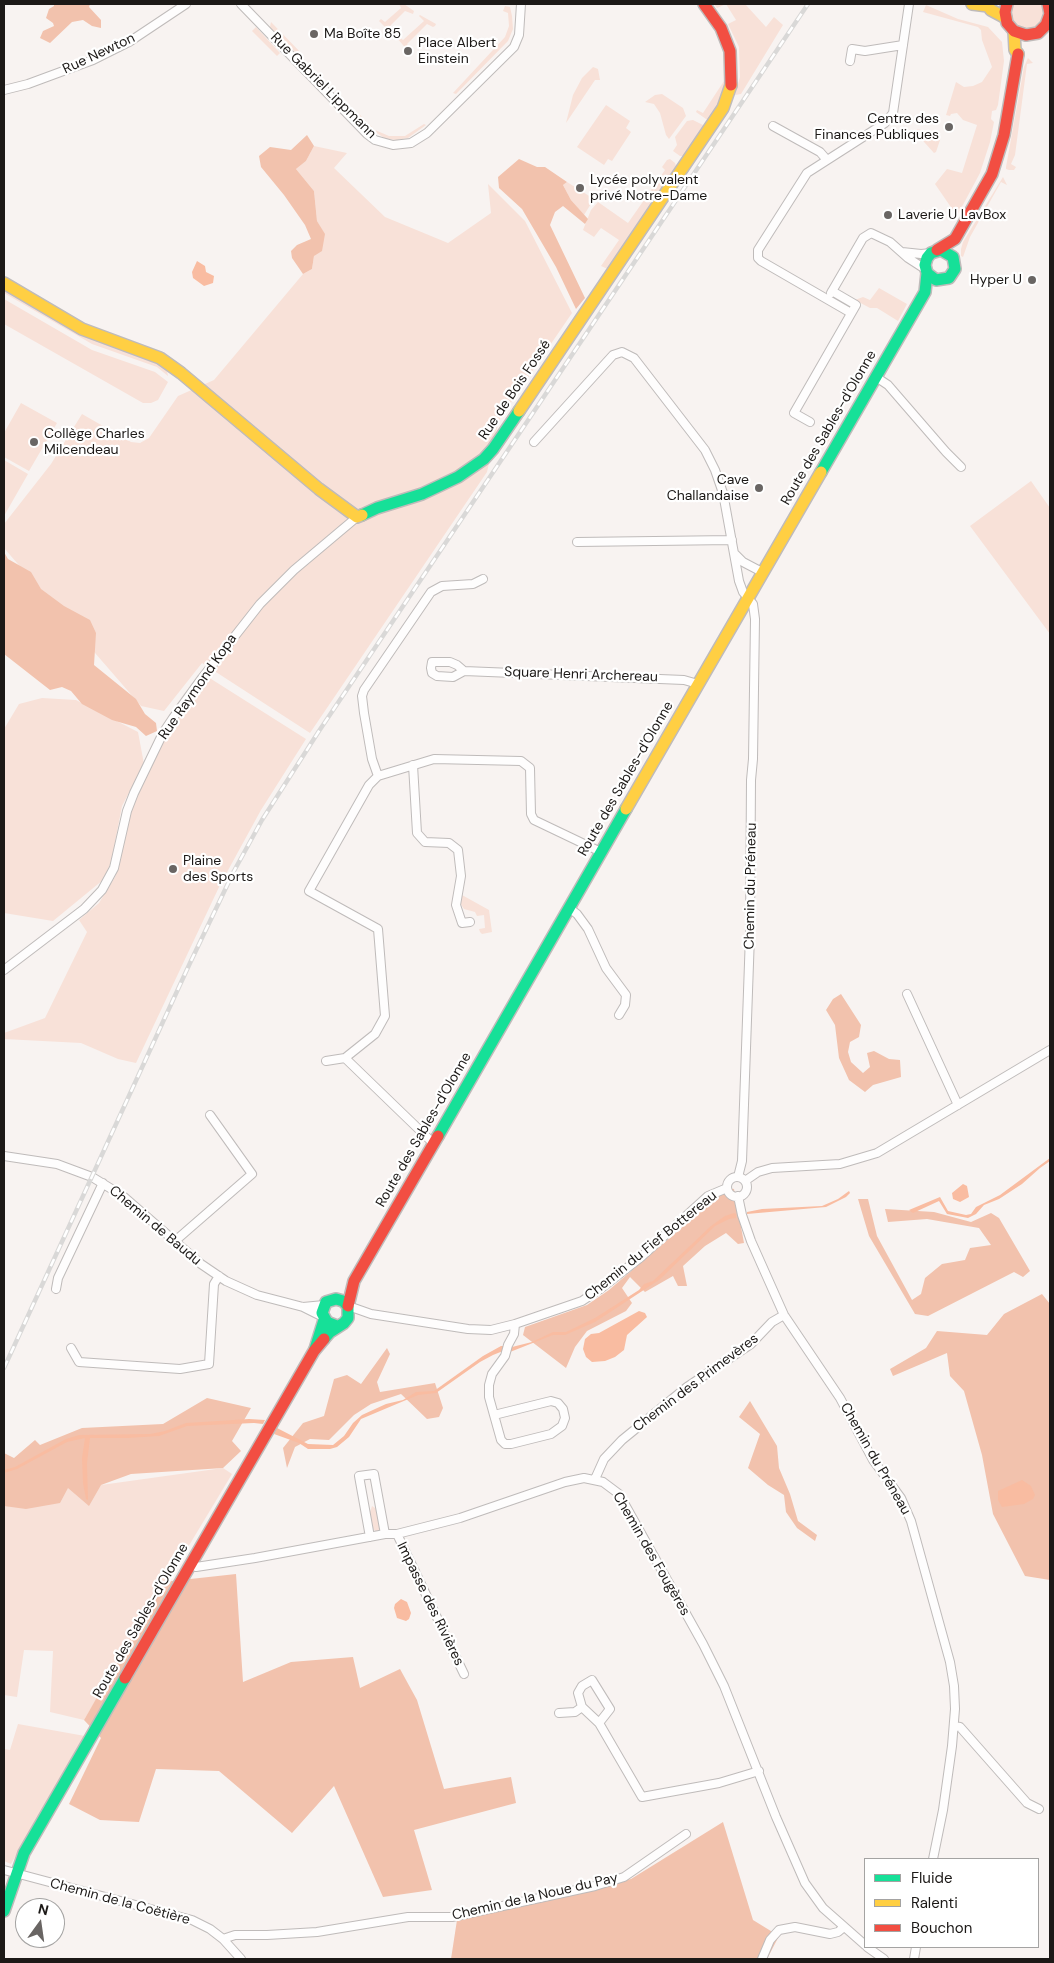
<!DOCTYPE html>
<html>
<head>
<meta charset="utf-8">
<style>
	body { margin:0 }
	#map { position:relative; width:1054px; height:1963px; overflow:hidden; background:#f8f3f1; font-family:"DM Sans",sans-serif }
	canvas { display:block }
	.frame { position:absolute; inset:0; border:5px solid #1c1917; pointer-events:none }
	.legend { position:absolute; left:864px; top:1858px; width:175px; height:90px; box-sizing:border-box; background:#fff; border:1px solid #a4a3a2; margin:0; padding:6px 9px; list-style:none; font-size:15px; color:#1c1917 }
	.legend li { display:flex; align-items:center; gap:10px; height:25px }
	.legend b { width:25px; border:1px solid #a4a3a2 }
	.north { position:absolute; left:15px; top:1898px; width:50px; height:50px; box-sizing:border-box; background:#fff; border:1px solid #a4a3a2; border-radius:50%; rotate:14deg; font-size:14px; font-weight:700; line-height:20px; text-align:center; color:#1c1917 }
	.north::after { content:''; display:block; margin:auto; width:18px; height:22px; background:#696563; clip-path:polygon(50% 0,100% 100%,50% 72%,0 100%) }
</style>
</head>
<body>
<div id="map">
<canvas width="1054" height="1963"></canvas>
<div class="frame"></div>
<ul class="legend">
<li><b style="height:6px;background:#16e098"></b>Fluide</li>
<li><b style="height:6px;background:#ffcf43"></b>Ralenti</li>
<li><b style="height:6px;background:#f24e42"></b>Bouchon</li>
</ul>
<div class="north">N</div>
</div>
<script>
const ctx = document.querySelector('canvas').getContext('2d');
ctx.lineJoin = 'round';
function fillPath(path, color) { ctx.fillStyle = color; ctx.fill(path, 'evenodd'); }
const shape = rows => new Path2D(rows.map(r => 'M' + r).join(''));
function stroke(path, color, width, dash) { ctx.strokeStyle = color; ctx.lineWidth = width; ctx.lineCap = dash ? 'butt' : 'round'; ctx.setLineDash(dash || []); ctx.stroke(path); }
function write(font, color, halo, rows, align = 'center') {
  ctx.font = font + ' "DM Sans",sans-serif'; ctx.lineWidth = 4.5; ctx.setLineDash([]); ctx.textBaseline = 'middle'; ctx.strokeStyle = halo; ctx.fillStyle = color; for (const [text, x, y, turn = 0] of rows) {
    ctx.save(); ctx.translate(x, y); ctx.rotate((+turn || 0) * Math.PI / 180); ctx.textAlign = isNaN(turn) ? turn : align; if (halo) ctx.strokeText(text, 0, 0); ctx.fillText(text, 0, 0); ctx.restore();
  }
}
fillPath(shape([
	[399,4,404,4,414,11,413,14,405,11,391,25,389,28,393,32,391,33,379,21,381,19,385,22,401,8],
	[714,4,745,4,766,27,774,17,783,25,741,94,735,95,740,77,739,47,728,24,736,20,726,4,717,8],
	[1013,4,1043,4,1045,16,1042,22,1037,27,1030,29,1022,29,1016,25,1012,19,1010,12],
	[926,5,958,19,988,27,1002,42,1004,61,998,105,996,110,992,111,991,119,994,122,990,142,980,173,957,216,935,184,947,169,962,173,977,125,963,120,957,113,951,114,950,116,946,115,956,82,964,87,973,86,982,82,992,67,982,40,981,30,978,27,923,12],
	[505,6,510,7,512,16,513,29,508,41,456,94,453,93,505,37,509,26,508,13,503,11],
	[420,15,436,24,435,26,433,27,427,24,407,44,410,49,408,51,397,38,398,36,403,40,424,21,419,16],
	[271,22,304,56,302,59,270,27],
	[256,27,280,53,277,56,252,31],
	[1028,58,1033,63,1027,64,1015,155,1011,164,1016,167,1014,170,1009,170,1006,169,1006,167,1024,67],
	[593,67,598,69,600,80,595,80,566,123,573,95,582,78],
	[724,81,726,93,711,119,706,119,696,112,697,110,703,113],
	[662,94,683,108,686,116,669,139,666,135,660,113,654,104,645,102,655,95],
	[606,105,630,121,626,128,631,132,612,161,608,159,604,165,577,147],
	[357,112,375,130,389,136,405,136,424,124,426,125,408,138,397,140,386,139,369,128,357,114],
	[693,120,703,125,703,131,686,156,680,156,673,151,677,145,675,137,687,121],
	[917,129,921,130,920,134,940,140,936,152,934,153,916,133],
	[314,146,347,153,334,168,385,217,448,243,491,213,488,184,525,221,572,313,499,420,487,472,310,733,202,663,164,711,141,706,4,548,4,524,51,464,82,414,131,442,140,443,149,438,178,396,214,380,303,274,312,269,314,256,324,234,317,221,314,191,296,169,306,161],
	[670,159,675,163,677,169,610,270,601,266,619,240,601,228,594,237,583,230,591,210,598,202,628,223,665,170,662,167,667,160],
	[1003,177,1007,185,1001,182,970,237,963,257,961,256,961,249,963,242],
	[567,182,594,199,584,215,571,200,563,185],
	[4,287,91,339,161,364,167,371,168,376,157,367,92,344,4,293],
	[879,288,907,304,898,321,877,308,870,308,855,300,863,297,870,300],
	[4,299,92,350,155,372,168,382,158,400,151,403,143,403,4,324],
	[21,403,57,423,29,471,4,457,4,433],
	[830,419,838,423,827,444,819,439],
	[4,460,28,474,4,516],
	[1031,481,1050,508,1050,634,970,526],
	[208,677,306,739,261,810,220,885,136,1063,118,1059,81,1043,4,1039,4,1033,45,1018,87,932,79,920,99,903,115,877,130,814,138,793,168,732],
	[42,698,76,700,138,732,144,764,122,806,111,863,103,880,53,921,4,913,4,729,19,704],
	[462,895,489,910,492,932,482,934,480,932,479,929,485,928,484,915,477,916,475,912,464,909,460,903,460,897],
	[223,1468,232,1474,84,1720,50,1712,53,1651,24,1650,17,1697,4,1695,4,1499,68,1488,101,1485],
	[372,1506,378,1510,381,1528,377,1532,374,1530,371,1525,370,1512],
	[18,1724,85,1736,11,1864,4,1861,4,1749,10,1750]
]), '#f8e1d8');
fillPath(shape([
	[54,4,90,4,89,7,101,20,101,28,92,26,83,20,72,22,50,43,40,38,43,31,54,26,53,23,46,18,49,9,54,6],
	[307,135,314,146,306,161,296,169,314,191,317,221,325,234,322,251,314,256,312,269,303,274,292,258,291,251,297,245,311,239,305,225,284,195,261,167,259,156,270,147,291,150],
	[519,159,537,167,545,167,567,182,563,185,571,200,588,219,585,224,563,206,555,212,550,225,585,298,576,309,556,267,522,209,499,188,498,177],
	[4,552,8,559,31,572,41,589,64,606,90,620,96,633,94,665,136,699,145,714,156,723,157,731,146,736,136,727,112,720,82,704,71,691,62,687,50,690,4,654],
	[841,994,861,1025,859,1037,850,1042,848,1052,851,1062,863,1073,870,1067,867,1053,874,1051,889,1059,900,1060,901,1077,873,1085,865,1092,849,1080,839,1058,835,1025,826,1010,833,999],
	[728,1188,734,1189,744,1243,738,1244,726,1233,705,1246,683,1266,687,1286,678,1286,673,1276,645,1292,630,1277,622,1288,632,1303,626,1311,587,1331,575,1347,566,1368,523,1335,525,1327,587,1305,609,1290],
	[858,1199,868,1199,877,1236,912,1300,921,1294,925,1278,942,1264,965,1260,970,1248,991,1245,979,1228,927,1219,888,1222,885,1209,934,1212,971,1222,991,1213,999,1218,1030,1271,1023,1277,1014,1272,928,1316,915,1314,869,1236],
	[1042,1294,1050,1304,1050,1580,1025,1576,993,1514,982,1455,964,1391,950,1376,947,1353,893,1376,890,1369,926,1348,937,1331,987,1335,1004,1314],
	[387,1348,390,1354,377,1382,380,1392,435,1383,443,1408,439,1417,427,1419,401,1394,371,1404,354,1415,329,1440,310,1439,295,1447,287,1468,283,1448,303,1423,324,1416,334,1379,347,1375,361,1384],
	[207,1398,251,1408,232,1441,241,1451,223,1468,131,1474,101,1485,89,1506,68,1488,60,1503,26,1509,4,1506,4,1453,14,1458,35,1440,40,1445,82,1428,163,1424],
	[750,1401,777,1446,779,1468,790,1494,798,1521,817,1535,815,1541,797,1528,786,1512,784,1495,768,1485,748,1468,760,1434,739,1417],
	[236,1574,243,1682,291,1662,353,1657,360,1688,400,1669,417,1700,444,1789,511,1777,516,1803,414,1830,432,1890,383,1897,334,1786,292,1833,219,1771,156,1769,139,1822,100,1820,69,1804,101,1738,84,1720,163,1582],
	[723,1822,753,1920,779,1936,767,1959,451,1959,457,1920,631,1879]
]), '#f2c2ad');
fillPath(shape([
	[197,261,205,266,206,272,214,276,213,283,204,286,193,278,192,272],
	[1050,1158,1050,1161,1040,1168,1022,1184,999,1199,984,1205,976,1214,968,1218,947,1214,939,1201,913,1213,909,1210,940,1197,948,1211,966,1215,971,1214,976,1207,1000,1195],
	[963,1184,967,1186,969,1197,960,1202,953,1199,952,1193],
	[849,1191,850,1193,846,1197,826,1207,747,1214,747,1212,762,1209,822,1206,838,1199],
	[734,1213,736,1214,736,1218,729,1219,715,1226,659,1280,595,1322,565,1335,553,1335,510,1352,512,1347,532,1342,553,1332,566,1332,595,1318,639,1290,644,1284,653,1281,711,1226,725,1216],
	[639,1311,645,1313,647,1317,627,1335,624,1350,615,1357,605,1361,592,1362,586,1357,583,1349,585,1339,591,1334,599,1333],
	[501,1346,504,1346,503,1351,493,1355,480,1362,436,1393,418,1395,361,1419,349,1437,337,1447,330,1449,308,1449,299,1443,274,1434,277,1428,308,1444,333,1445,344,1436,353,1423,362,1415,386,1404,403,1400,416,1392,434,1391,483,1356],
	[249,1419,265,1420,263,1424,254,1423,187,1426,159,1436,127,1438,90,1438,87,1463,88,1500,86,1499,83,1483,82,1458,85,1438,67,1442,17,1469,4,1473,4,1470,15,1467,66,1439,79,1435,150,1434,165,1431,186,1423],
	[1022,1480,1031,1486,1035,1495,1033,1499,1024,1504,1002,1507,998,1500,998,1491],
	[401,1599,407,1602,411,1613,409,1619,406,1621,397,1618,394,1608,395,1604]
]), '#f9bca1');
const street = shape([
	[241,4,367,134,375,140,393,145,411,143,427,133,514,47,519,35,521,4],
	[850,61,852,49,865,51,903,45],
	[4,90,28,84,93,60,129,42,186,4],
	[773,126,820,152,827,160],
	[902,252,921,254,931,253],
	[831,293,863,238,871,233,890,242,908,258,925,269],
	[851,313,761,261,758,258,758,250,807,173,885,123,893,113,909,4],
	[876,377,888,385,946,452,961,467],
	[810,422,794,413,856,305,832,291],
	[534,442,613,355,622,352,634,358,705,450,715,470,723,493,739,581,743,592,753,604,755,619,753,759,751,780,750,935,742,1161,738,1177],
	[577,542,732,540],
	[735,554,743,562,762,572],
	[464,671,457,665,450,662,432,662,431,668,432,673,437,676,453,677,464,671,684,680,698,684],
	[413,765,417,833,425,842,449,843,458,850,461,876,456,905,462,923,470,922],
	[378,776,372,759,364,713,362,696,364,690,431,592,442,586,473,584,483,579],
	[569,908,577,914,588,929,606,968,626,995,625,1005,619,1015],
	[4,970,84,909,102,890,114,868,127,811,134,793,163,733,173,718,202,678,260,604,294,570,357,517],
	[907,994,958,1105],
	[326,1061,345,1058],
	[433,1143,345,1058,375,1034,385,1016,378,929,309,891,369,785,378,776,434,759,521,761,530,768,531,814,534,820,601,852],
	[4,1156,57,1164,92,1177,123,1196,201,1264,226,1281,257,1295,284,1302,303,1307,324,1305],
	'727 1187a10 10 0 1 1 20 0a10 10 0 1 1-20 0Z',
	[745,1181,758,1172,772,1168,840,1164,877,1153,1050,1050],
	[738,1196,742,1215,751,1241,784,1315,840,1398,873,1460,901,1498,911,1521,950,1662,954,1686,955,1709,952,1746,943,1810,933,1859],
	[175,1241,252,1174,210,1115],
	[56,1289,58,1278,103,1183],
	[303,1307,323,1317],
	[349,1308,354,1308,371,1314,468,1329,491,1330,515,1324,582,1301,600,1289,641,1257,708,1196,727,1188],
	[71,1348,79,1362,180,1369,209,1364,214,1284,219,1276],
	[494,1415,551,1401,558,1403,563,1409,565,1418,562,1426,551,1434,511,1444,505,1444,501,1440,494,1415,489,1397,489,1385,492,1374,505,1356,508,1345,514,1334,515,1324],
	[595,1479,604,1459,622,1440,687,1387,751,1344,772,1322,784,1315],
	[397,1534,464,1674],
	[370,1537,359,1476,374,1474,385,1534],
	[191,1565,196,1567,255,1558,385,1534,397,1534,460,1518,565,1482,584,1478,603,1482,619,1494,703,1644,724,1686,776,1817,805,1883,823,1908,865,1945],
	[559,1713,575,1712,582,1707],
	[599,1723,610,1709,592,1680,582,1686,578,1693,582,1707,599,1723,642,1797,719,1783,759,1771],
	[954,1726,960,1727,1027,1803,1039,1809],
	[4,1870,192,1920,210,1929,223,1939,241,1959],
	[223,1939,235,1935,267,1935,317,1932,408,1917,452,1917,595,1886,624,1877,686,1834],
	[867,1947,884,1959],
	[762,1959,770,1940,779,1930,795,1927,830,1934,838,1932,844,1927],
	[914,1959,916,1947]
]);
const fast = shape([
	[821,472,925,292,927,273,925,265,927,258,931,253,941,250,953,257,955,269,949,278,936,280,927,273],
	[362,515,377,508,422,494,458,477,484,459,493,449,519,411],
	[438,1136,626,809],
	[324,1339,330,1332,344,1323,348,1318,348,1306,343,1301,336,1299,326,1302,322,1313,327,1322,337,1326],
	[315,1349,324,1320],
	[4,1911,24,1853,125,1678]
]);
const slow = shape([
	[972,4,988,6,991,10,1006,18],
	[1014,31,1015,50,1018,54],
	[4,283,82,329,160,358,181,373,319,489,357,517,362,515],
	[519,411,723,108,731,85],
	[626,809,821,472]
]);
const jam = shape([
	[704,4,721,28,730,51,731,85],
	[1007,4,1005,12,1007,23,1014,31,1026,35,1038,33,1046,25,1050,14,1048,4],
	[937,250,955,239,992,174,1004,135,1018,54],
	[348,1306,354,1281,438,1136],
	[125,1678,314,1351,324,1339]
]);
stroke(street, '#bfbbba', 10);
stroke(fast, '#bfbbba', 14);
stroke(slow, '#bfbbba', 14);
stroke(jam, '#bfbbba', 14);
stroke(street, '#fefdfd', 8);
stroke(fast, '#16e098', 11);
stroke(slow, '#ffcf43', 11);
stroke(jam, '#f24e42', 11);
const rail = shape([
	[4,1368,190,963,234,871,262,820,319,731,808,4]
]);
stroke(rail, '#d9d8d7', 4.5);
stroke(rail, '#fff', 2.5, [8]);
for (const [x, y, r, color] of [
	[314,34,5,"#696563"],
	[408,51,5,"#696563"],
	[949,127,5,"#696563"],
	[580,188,5,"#696563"],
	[888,215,5,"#696563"],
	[1032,280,5,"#696563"],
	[34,442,5,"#696563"],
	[759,488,5,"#696563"],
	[173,869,5,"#696563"]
]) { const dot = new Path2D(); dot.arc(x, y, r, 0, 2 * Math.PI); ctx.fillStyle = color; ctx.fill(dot); stroke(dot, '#fff', 2); }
write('14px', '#1c1917', '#fff', [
	["Ma Boîte 85",324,34],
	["Place Albert",418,43],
	["Einstein",418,59],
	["Centre des",939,119,"right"],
	["Finances Publiques",939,135,"right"],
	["Lycée polyvalent",590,180],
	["privé Notre-Dame",590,196],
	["Laverie U LavBox",898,215],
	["Hyper U",1022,280,"right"],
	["Collège Charles",44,434],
	["Milcendeau",44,450],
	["Cave",749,480,"right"],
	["Challandaise",749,496,"right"],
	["Plaine",183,861],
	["des Sports",183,877]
], 'left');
write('14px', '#1c1917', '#fff', [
	["Rue Newton",99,54,-25],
	["Rue Gabriel Lippmann",323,86,45],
	["Rue de Bois Fossé",515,390,-56],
	["Route des Sables-d'Olonne",829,428,-60],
	["Square Henri Archereau",581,675,2],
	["Rue Raymond Kopa",198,687,-55],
	["Route des Sables-d'Olonne",626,779,-60],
	["Chemin du Préneau",751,886,-89],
	["Route des Sables-d'Olonne",424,1130,-60],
	["Chemin de Baudu",155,1226,40],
	["Chemin du Fief Bottereau",651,1246,-39],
	["Chemin des Primevères",696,1383,-37],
	["Chemin du Préneau",875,1459,60],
	["Chemin des Fougères",651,1554,60],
	["Impasse des Rivières",430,1604,64],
	["Route des Sables-d'Olonne",141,1621,-60],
	["Chemin de la Noue du Pay",535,1897,-13],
	["Chemin de la Coëtière",120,1902,15]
]);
</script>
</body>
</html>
